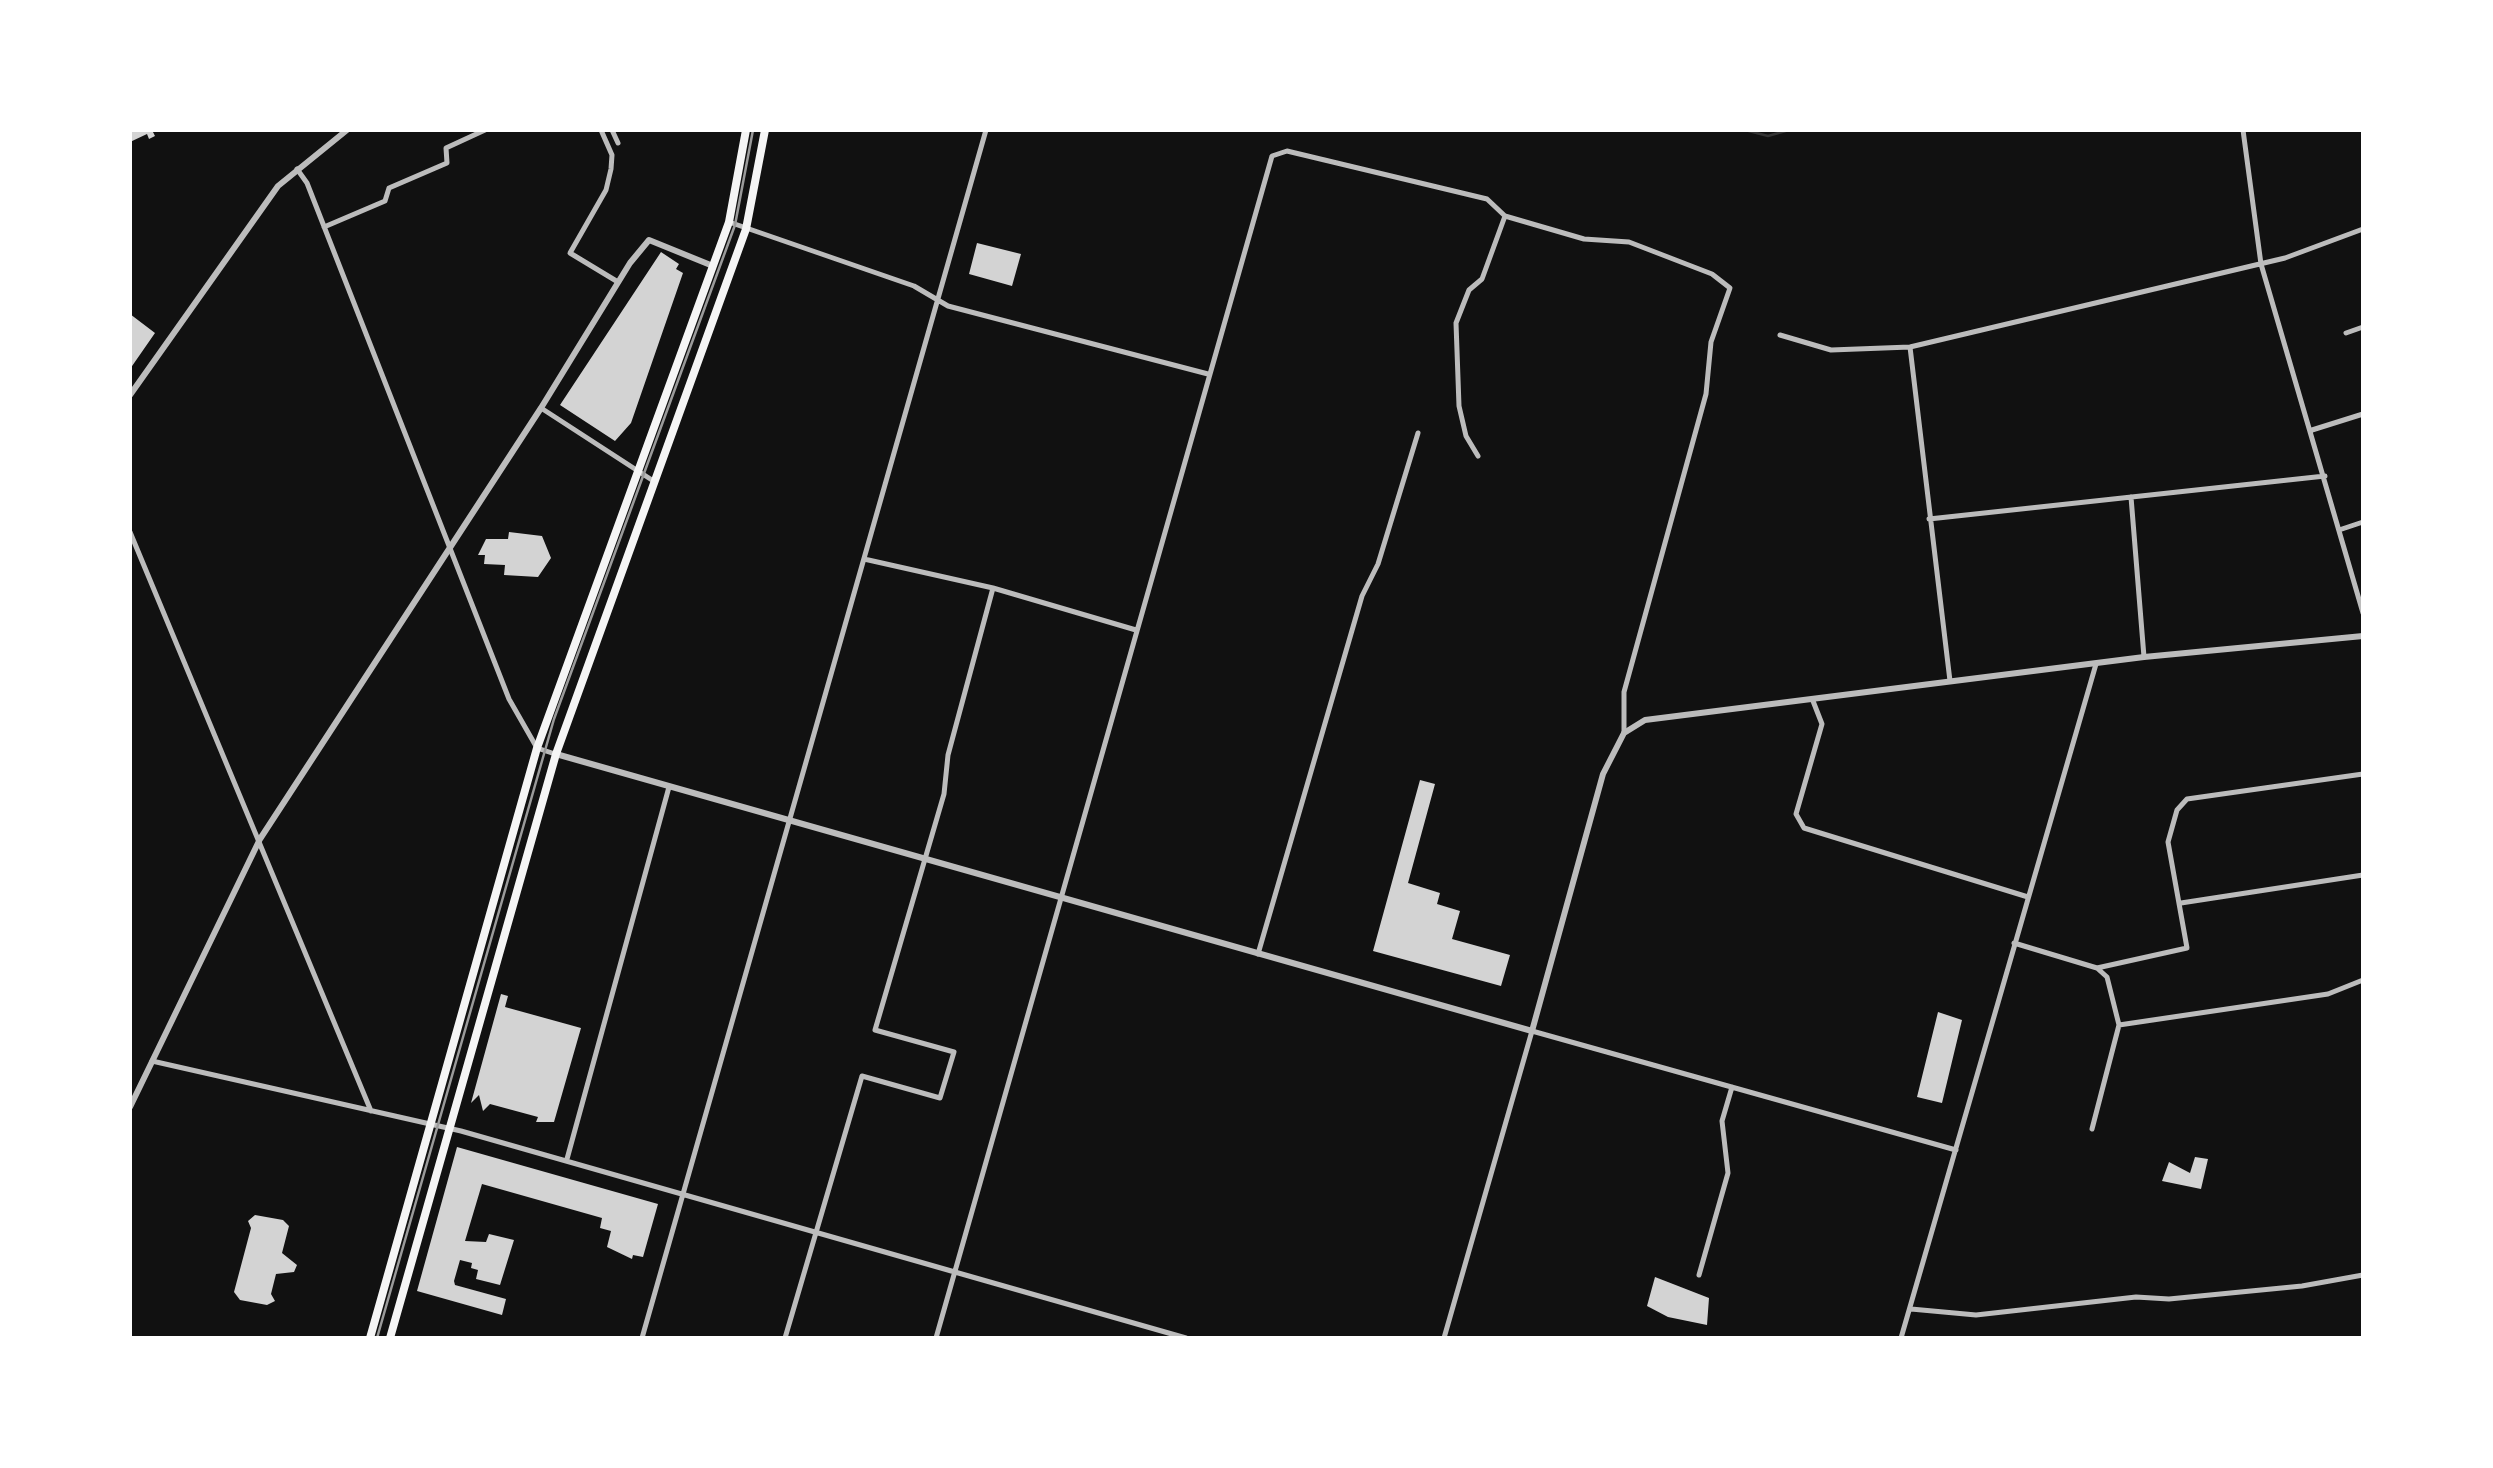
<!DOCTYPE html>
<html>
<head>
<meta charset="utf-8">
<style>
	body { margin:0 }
	#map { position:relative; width:2493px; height:1468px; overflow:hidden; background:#111; font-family:"Fira Sans",sans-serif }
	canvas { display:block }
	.frame { position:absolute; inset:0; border:132px solid #fff; pointer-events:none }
</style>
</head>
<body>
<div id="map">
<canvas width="2493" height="1468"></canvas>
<div class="frame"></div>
</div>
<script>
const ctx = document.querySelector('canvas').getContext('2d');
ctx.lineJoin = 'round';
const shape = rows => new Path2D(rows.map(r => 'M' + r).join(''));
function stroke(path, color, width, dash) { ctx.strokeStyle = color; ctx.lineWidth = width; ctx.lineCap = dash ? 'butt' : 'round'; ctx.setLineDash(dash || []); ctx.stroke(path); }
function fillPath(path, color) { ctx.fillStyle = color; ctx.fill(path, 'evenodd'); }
stroke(shape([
	[1745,130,1768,136,1789,130]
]), '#333', 2.5);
fillPath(shape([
	[130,130,152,130,155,136,149,139,147,134,130,142],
	[977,243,1021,254,1012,286,969,274],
	[661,252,679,264,676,269,683,273,631,423,615,441,560,405],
	[130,314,155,333,130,369],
	[509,532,542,536,551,558,538,577,504,575,505,565,484,564,485,555,478,555,486,539,508,539],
	[1420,780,1435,784,1408,883,1440,893,1437,904,1460,911,1452,939,1510,955,1501,986,1373,951],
	[501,994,508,996,505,1007,581,1028,554,1122,536,1122,538,1117,490,1104,483,1111,479,1095,471,1103],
	[1938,1012,1962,1020,1942,1103,1917,1097],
	[457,1147,658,1204,643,1257,633,1255,632,1259,607,1247,611,1231,600,1228,602,1218,482,1184,465,1241,486,1242,489,1234,514,1240,500,1285,476,1279,478,1270,471,1268,472,1263,460,1260,454,1281,455,1285,506,1299,502,1315,417,1291],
	[2195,1157,2208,1159,2201,1189,2162,1181,2169,1162,2190,1173],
	[255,1215,283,1220,289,1226,282,1253,297,1265,294,1272,276,1274,271,1294,275,1301,267,1305,240,1300,234,1292,251,1228,248,1221],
	[1655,1277,1709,1298,1707,1325,1668,1317,1647,1306]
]), '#d3d3d3');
stroke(shape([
	[601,130,612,155,611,169,606,190,570,253,618,282],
	[612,130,618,143],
	[2243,130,2261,264,2363,613],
	[297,169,307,183,509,699,537,748,555,754],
	[729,222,914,286,948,306,1208,374],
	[324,227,385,201,389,188,447,163,446,148,485,130],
	[2346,333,2363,327],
	[1780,335,1831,350,1910,347,2285,258,2363,229],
	[1910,347,1950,681],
	[541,408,655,482],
	[2312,430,2363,414],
	[1478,456,1466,436,1459,406,1456,323,1469,290,1482,279,1505,216],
	[2131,497,2144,657],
	[1929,519,2325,476],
	[2339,530,2363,522],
	[130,532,371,1111],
	[864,559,993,588,1136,630],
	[1813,701,1822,724,1796,814,1804,828,2028,897],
	[2181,903,2363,875],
	[2014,943,2097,968,2107,977,2119,1025,2092,1129],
	[1258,954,1362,596,1378,564,1418,433],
	[2097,968,2187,948,2168,842,2177,810,2187,799,2363,774],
	[2119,1025,2328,994,2363,980],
	[152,1061,461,1131,1186,1338],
	[567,1159,669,787],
	[1699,1275,1728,1173,1722,1121,1732,1087],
	[1911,1309,1976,1315,2136,1297,2169,1299,2302,1286,2363,1275],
	[642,1338,986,130],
	[785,1338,862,1076,940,1098,954,1052,875,1030,944,794,948,755,993,588],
	[936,1338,1272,156,1287,151,1487,199,1505,216,1584,239,1629,242,1712,274,1730,288,1711,342,1706,394,1624,692,1624,733],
	[1444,1338,1532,1031,1956,1150],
	[1901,1338,2096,664]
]), '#bcbcbc', 5);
stroke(shape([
	[130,395,278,186,347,130],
	[556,754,1532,1031,1603,774,1624,733,1645,720,2144,657,2363,636],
	[130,1107,260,839,541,408,630,263,649,240,713,266]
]), '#bcbcbc', 6);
stroke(shape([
	[370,1338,537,748,729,222,746,130],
	[390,1338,556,754,746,229,765,130]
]), '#f5f5f5', 8);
stroke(shape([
	[377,1338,554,719,735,225,753,130]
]), '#9a9a9a', 2.5);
</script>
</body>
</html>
